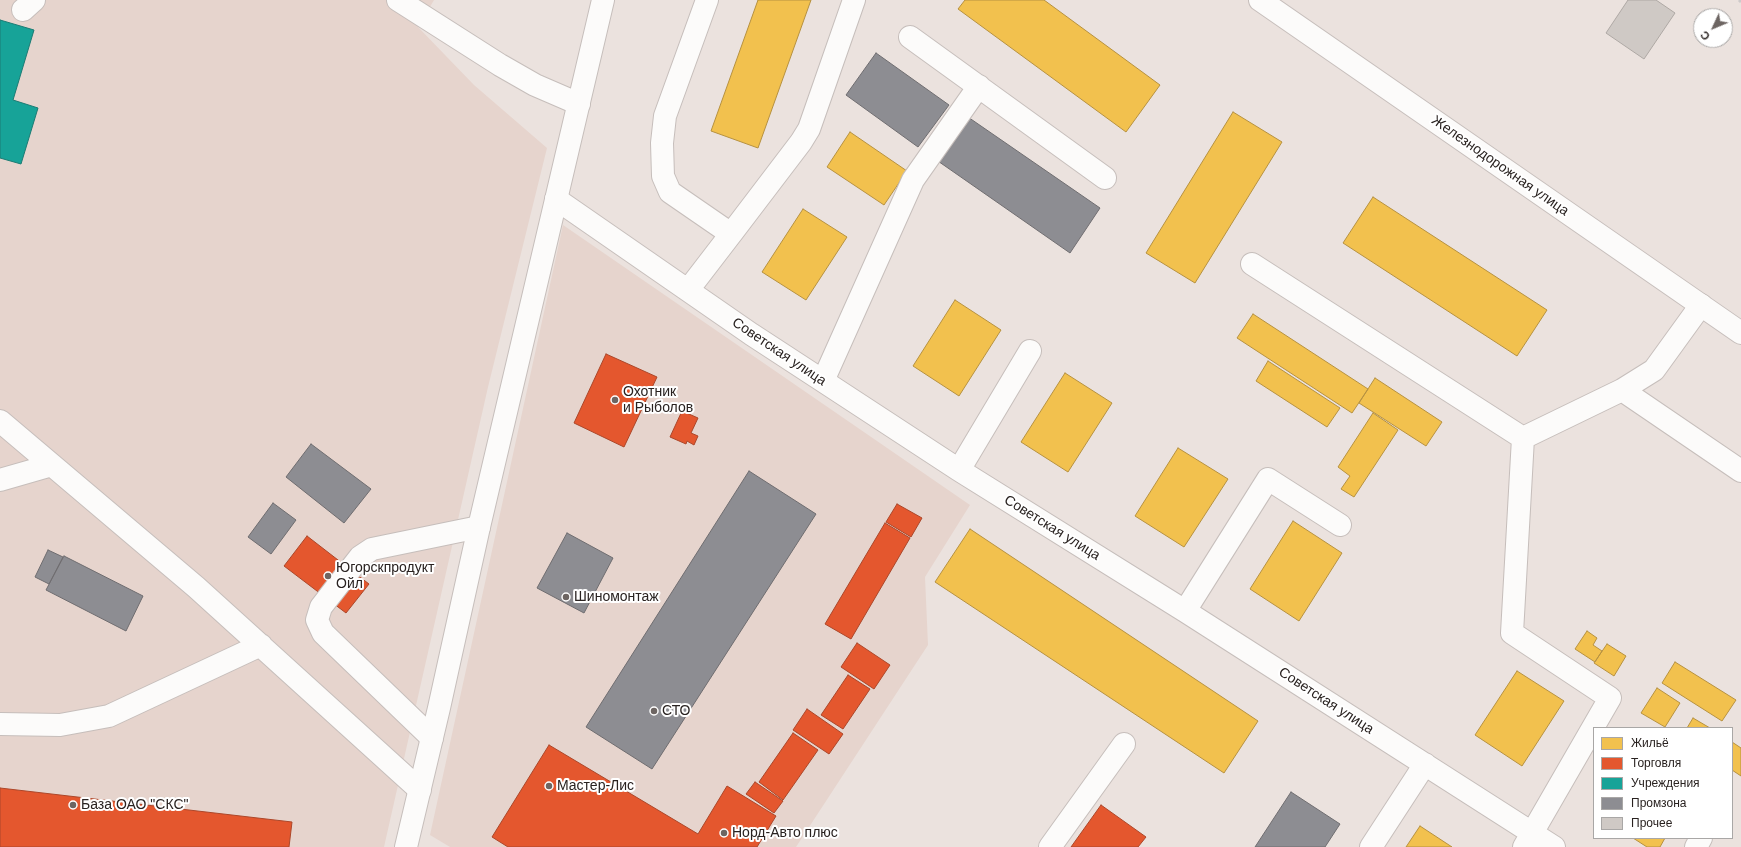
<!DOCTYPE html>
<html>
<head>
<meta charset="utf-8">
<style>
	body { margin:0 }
	#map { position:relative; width:1741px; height:847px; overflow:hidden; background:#ebe2de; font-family:Arial,sans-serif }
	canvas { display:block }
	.legend { position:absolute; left:1593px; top:727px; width:140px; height:112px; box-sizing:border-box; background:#fff; border:1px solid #a9a7a6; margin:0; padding:5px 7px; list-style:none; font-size:12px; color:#292220 }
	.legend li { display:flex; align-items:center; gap:8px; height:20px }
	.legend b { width:20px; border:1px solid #a9a7a6 }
	.north { position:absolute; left:1693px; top:8px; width:40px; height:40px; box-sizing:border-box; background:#fff; border:1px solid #a9a7a6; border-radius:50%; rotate:226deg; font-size:11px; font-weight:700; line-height:16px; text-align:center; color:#292220 }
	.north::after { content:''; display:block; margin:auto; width:14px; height:18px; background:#6d6562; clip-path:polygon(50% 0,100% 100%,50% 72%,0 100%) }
</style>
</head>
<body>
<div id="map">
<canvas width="1741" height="847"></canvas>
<ul class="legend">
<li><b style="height:11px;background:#f2c14e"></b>Жильё</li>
<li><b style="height:11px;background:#e4572e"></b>Торговля</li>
<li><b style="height:11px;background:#17a398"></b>Учреждения</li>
<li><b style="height:11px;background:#8d8d92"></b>Промзона</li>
<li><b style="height:11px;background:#cfc9c5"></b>Прочее</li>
</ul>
<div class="north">С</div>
</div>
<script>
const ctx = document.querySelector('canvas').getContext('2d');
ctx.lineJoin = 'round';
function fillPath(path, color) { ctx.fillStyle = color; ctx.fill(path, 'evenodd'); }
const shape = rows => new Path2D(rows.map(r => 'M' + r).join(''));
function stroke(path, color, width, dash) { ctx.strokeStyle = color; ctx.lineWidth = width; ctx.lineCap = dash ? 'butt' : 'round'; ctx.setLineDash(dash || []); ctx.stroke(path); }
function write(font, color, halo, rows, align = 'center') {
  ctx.font = font + ' Arial,sans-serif'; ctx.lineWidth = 4; ctx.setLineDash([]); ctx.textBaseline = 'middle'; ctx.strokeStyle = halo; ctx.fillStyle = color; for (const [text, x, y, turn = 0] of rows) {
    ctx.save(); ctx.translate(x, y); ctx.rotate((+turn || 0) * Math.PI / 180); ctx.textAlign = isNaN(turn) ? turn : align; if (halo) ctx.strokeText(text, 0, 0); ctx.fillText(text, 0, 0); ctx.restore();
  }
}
fillPath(shape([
	[0,0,434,0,418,27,474,85,547,148,488,387,384,847,0,847],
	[563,225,970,505,925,577,928,645,796,847,450,847,430,835]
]), '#e6d4cd');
const homes = shape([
	[758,0,811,0,758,148,711,131,758,0],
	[965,0,1044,0,1160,85,1126,132,958,9,965,0],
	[1233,112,1282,142,1195,283,1146,253,1233,112],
	[850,132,907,171,884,205,827,167,850,132],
	[1373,197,1547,310,1517,356,1343,243,1373,197],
	[803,209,847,237,806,300,762,272,803,209],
	[955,300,1001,330,959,396,913,366,955,300],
	[1253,314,1368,389,1352,413,1237,338,1253,314],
	[1268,361,1340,408,1327,427,1256,381,1268,361],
	[1065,373,1112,403,1068,472,1021,442,1065,373],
	[1375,378,1442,422,1426,446,1359,403,1375,378],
	[1373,413,1398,430,1354,497,1341,489,1350,476,1338,467,1373,413],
	[1178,448,1228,479,1184,547,1135,516,1178,448],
	[1293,521,1342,553,1299,621,1250,589,1293,521],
	[970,529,1258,721,1224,773,935,582,970,529],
	[1587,631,1597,638,1593,645,1602,651,1595,662,1575,649,1587,631],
	[1607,644,1626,656,1614,676,1594,663,1607,644],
	[1675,662,1736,700,1722,721,1662,683,1675,662],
	[1517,671,1564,701,1522,766,1475,735,1517,671],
	[1657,688,1680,703,1665,727,1641,713,1657,688],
	[1693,718,1710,728,1687,728,1693,718],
	[1732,742,1741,748,1741,776,1732,770,1732,742],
	[1420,826,1452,847,1406,847,1420,826],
	[1633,838,1665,838,1660,847,1647,847,1633,838]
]);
fillPath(homes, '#f2c14e');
stroke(homes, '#b69140', 1);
const shops = shape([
	[606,354,657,377,624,447,574,423,606,354],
	[682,411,698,418,691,433,698,436,694,445,687,441,686,444,670,437,682,411],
	[897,504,922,518,911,537,886,522,897,504],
	[885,523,910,538,851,639,825,624,885,523],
	[307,536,369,584,346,613,284,566,307,536],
	[857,643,890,665,874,689,841,667,857,643],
	[848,675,870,689,843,729,821,715,848,675],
	[807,709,843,734,829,754,793,730,807,709],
	[793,733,818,750,783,800,759,782,793,733],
	[549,745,698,834,727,786,776,816,757,847,508,847,492,837,549,745],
	[755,782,783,801,774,813,746,794,755,782],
	[0,788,292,822,289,847,0,847,0,788],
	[1101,805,1146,837,1138,847,1071,847,1101,805]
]);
fillPath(shops, '#e4572e');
stroke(shops, '#ac472a', 1);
const public = shape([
	[0,20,34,30,13,100,38,108,21,164,0,158,0,20]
]);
fillPath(public, '#17a398');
stroke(public, '#1c7c74', 1);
const industry = shape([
	[876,53,949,105,918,147,846,95,876,53],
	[965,115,1100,208,1070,253,935,159,965,115],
	[311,444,371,489,344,523,286,477,311,444],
	[749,471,816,514,652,769,586,727,749,471],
	[273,503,296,520,271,554,248,537,273,503],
	[567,533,613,558,584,613,537,588,567,533],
	[48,550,63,557,49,584,35,577,48,550],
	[64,556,143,596,126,631,46,590,64,556],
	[1291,792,1340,824,1325,847,1255,847,1291,792]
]);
fillPath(industry, '#8d8d92');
stroke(industry, '#6f6d70', 1);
const building = shape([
	[1628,0,1656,0,1675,13,1644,59,1606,33,1628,0]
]);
fillPath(building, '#cfc9c5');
stroke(building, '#aea8a4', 1);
const minor = shape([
	[398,0,500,65,535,85,579,104],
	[707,0,665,116,662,143,663,176,670,192,731,234,801,142,809,129,854,0],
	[23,10,34,0],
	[910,37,1105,178],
	[556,199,751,334,823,381,959,470,1185,611,1554,847],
	[1252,264,1523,438,1622,390,1741,471],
	[688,290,731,234],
	[823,381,913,180,979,86],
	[1622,390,1654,370,1701,305],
	[0,421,196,587,420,790],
	[1523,438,1512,633,1610,698,1524,847],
	[959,470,1030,351],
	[0,480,52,465],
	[1185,611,1268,479,1340,525],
	[0,724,60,725,109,716,261,645],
	[432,738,323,633,317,620,321,607,360,557,372,549,479,527],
	[1050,847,1124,744],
	[1371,847,1425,764],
	[1696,847,1701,838]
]);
const major = shape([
	[1260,0,1741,333],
	[406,847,439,708,479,527,603,0]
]);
stroke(minor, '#c6bebb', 24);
stroke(major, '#c6bebb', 24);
stroke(minor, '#fcfbfa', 22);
stroke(major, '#fcfbfa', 22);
stroke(shape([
	[1739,0,1741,2]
]), '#cdcaca', 3, [5, 5]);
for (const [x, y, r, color] of [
	[615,400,4,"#6d6562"],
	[328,576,4,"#6d6562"],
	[566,597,4,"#6d6562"],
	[654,711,4,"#6d6562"],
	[549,786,4,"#6d6562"],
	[73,805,4,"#6d6562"],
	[724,833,4,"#6d6562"]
]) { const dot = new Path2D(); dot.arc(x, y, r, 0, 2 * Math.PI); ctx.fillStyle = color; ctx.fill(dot); stroke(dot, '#fff', 1.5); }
write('14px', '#292220', '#fff', [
	["Железнодорожная улица",1500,166,35],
	["Советская улица",779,352,34],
	["Советская улица",1052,528,32],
	["Советская улица",1326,701,33]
]);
write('14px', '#292220', '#fff', [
	["Охотник",623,392],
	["и Рыболов",623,408],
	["Югорскпродукт",336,568],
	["Ойл",336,584],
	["Шиномонтаж",574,597],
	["СТО",662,711],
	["Мастер-Лис",557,786],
	["База ОАО \"СКС\"",81,805],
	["Норд-Авто плюс",732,833]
], 'left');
</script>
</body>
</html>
